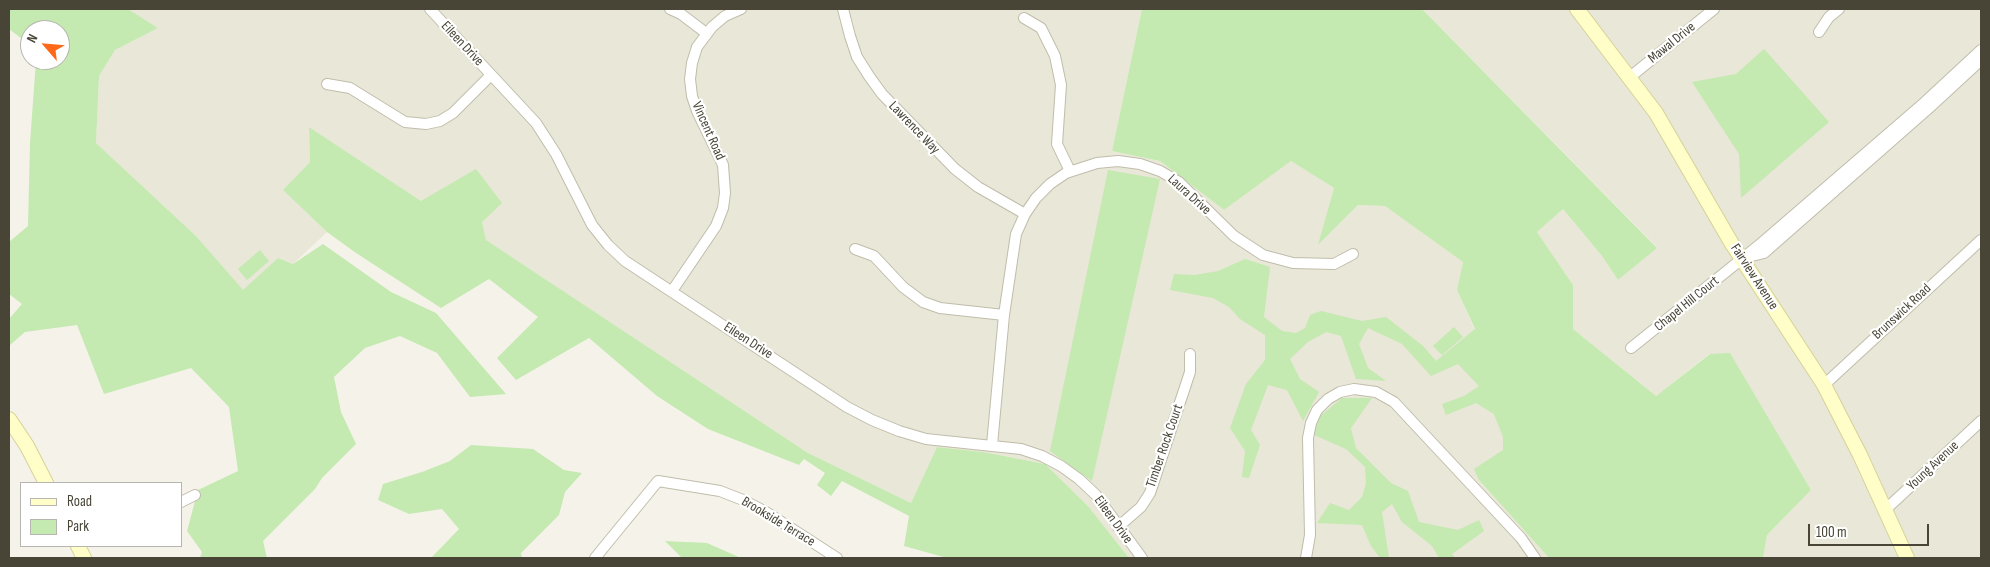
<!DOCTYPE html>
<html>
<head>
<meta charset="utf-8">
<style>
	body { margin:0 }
	#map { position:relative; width:1990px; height:567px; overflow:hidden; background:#f5f3e9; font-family:"Sofia Sans Condensed",sans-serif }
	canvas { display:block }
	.frame { position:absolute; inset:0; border:10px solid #484537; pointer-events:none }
	.legend { position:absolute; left:20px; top:482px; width:162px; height:65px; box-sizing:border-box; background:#fff; border:1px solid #b6b5af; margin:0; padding:6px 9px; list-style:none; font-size:15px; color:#484537 }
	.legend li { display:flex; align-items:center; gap:10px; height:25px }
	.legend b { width:25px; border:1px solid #b6b5af }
	.north { position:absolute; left:20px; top:20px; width:50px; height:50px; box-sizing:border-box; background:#fff; border:1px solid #b6b5af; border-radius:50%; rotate:297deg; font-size:14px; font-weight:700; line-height:20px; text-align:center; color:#484537 }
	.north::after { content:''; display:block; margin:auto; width:18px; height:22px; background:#fd6918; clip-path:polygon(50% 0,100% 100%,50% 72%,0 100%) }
	.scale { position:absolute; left:1808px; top:524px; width:121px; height:22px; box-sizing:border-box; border:2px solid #484537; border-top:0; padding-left:6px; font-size:15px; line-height:18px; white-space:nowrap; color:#484537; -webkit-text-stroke:4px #fff; paint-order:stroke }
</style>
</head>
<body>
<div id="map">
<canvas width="1990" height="567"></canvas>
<div class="frame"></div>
<ul class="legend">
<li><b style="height:6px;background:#fffdc8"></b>Road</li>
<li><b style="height:14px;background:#c4e9b1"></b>Park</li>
</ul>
<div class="north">N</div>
<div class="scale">100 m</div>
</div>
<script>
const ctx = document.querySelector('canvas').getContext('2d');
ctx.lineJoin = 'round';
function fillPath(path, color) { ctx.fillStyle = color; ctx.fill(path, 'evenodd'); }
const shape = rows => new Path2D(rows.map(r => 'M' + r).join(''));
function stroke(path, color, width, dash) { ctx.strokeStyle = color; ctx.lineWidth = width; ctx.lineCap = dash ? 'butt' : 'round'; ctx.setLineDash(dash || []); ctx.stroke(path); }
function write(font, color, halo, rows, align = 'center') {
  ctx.font = font + ' "Sofia Sans Condensed",sans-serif'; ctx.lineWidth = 4.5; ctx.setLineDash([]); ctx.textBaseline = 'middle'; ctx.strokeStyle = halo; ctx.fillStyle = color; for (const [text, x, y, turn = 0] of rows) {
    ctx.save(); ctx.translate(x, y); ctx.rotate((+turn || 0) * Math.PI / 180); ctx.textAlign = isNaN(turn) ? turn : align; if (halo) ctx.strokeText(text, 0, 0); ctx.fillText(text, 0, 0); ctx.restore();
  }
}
fillPath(shape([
	[128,9,1142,9,1112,151,1160,161,1224,210,1291,161,1334,188,1319,244,1358,205,1385,206,1463,262,1457,290,1477,335,1522,464,1479,480,1549,558,1129,558,1088,506,1045,464,983,452,937,447,911,503,808,453,486,240,482,222,421,201,309,127,310,162,283,190,327,232,293,264,278,258,243,291,196,236,96,143,99,76,115,50,158,28],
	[1422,9,1981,9,1981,558,1763,558,1767,535,1811,490,1730,354,1709,354,1656,396,1573,329,1573,285,1537,232,1563,209,1602,256,1618,280,1657,247]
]), '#e9e7d7');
fillPath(shape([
	[9,9,128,9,158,28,115,50,99,76,96,143,196,236,243,290,278,258,293,264,323,244,391,292,436,313,506,394,470,397,437,353,400,336,365,348,334,377,341,412,356,444,322,478,315,489,263,541,267,558,200,558,202,552,187,531,198,490,238,471,229,407,191,368,104,394,77,325,25,332,9,346,9,319,22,304,9,294,9,242,28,226,30,143,36,60,60,60,60,30,30,30,30,45,9,29],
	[1142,9,1422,9,1657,248,1618,280,1602,256,1563,209,1537,232,1573,285,1573,329,1656,396,1710,354,1730,353,1811,490,1767,535,1763,558,1549,558,1479,480,1474,469,1503,450,1503,437,1494,414,1476,403,1446,415,1442,404,1464,396,1479,386,1458,364,1431,376,1402,344,1368,328,1359,344,1368,368,1386,381,1356,379,1341,336,1326,332,1308,342,1290,359,1300,379,1319,392,1303,421,1287,390,1268,385,1251,430,1260,445,1249,478,1242,477,1245,451,1230,428,1246,384,1265,360,1265,335,1240,319,1229,307,1213,298,1170,290,1174,274,1195,275,1218,271,1245,259,1270,267,1264,317,1282,331,1296,333,1305,328,1310,315,1321,311,1362,321,1386,317,1423,346,1436,361,1475,329,1457,290,1463,262,1385,206,1358,205,1318,245,1334,188,1291,161,1224,210,1160,161,1112,151],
	[1764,49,1829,122,1741,198,1739,154,1692,82,1736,74],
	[309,127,421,201,476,169,502,203,482,222,486,240,808,453,911,503,937,447,983,452,1045,464,1088,506,1129,558,947,558,904,546,909,516,842,481,831,496,817,485,825,473,804,459,799,465,708,429,657,396,589,338,516,380,497,358,538,317,489,279,441,308,356,253,327,232,283,190,310,162],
	[1108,170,1160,179,1092,481,1050,451],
	[260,250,269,261,247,280,238,269],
	[1454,327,1463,337,1442,355,1433,346],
	[1342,398,1372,398,1351,428,1356,448,1391,483,1408,491,1419,522,1458,530,1479,520,1484,531,1452,554,1455,558,1439,558,1432,546,1402,522,1392,504,1382,512,1389,558,1380,558,1371,546,1362,525,1317,523,1330,503,1349,510,1362,497,1366,483,1365,467,1346,449,1314,435,1319,417],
	[471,445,533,449,564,470,582,473,565,492,559,515,521,553,522,558,431,558,459,529,442,509,409,514,378,500,383,484,422,472,450,461],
	[665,541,707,543,741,558,682,558]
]), '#c4e9b1');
const street = shape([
	[430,9,536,123,556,154,592,225,608,245,625,261,847,407,872,420,899,431,926,439,1021,449,1042,456,1061,466,1079,479,1096,495,1142,558],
	[670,9,681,14,706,33],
	[843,9,850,36,857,57,869,76,882,94,955,169,978,187,1025,214],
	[1024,18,1041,28,1055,56,1061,85,1057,144,1070,171],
	[1819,32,1829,17,1839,9],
	[1630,77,1714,9],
	[327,84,350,88,405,122,426,124,440,121,453,113,491,75],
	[855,249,874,256,903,287,923,302,940,308,1004,315],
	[1748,257,1764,253,1929,108,1981,60],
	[672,291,716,226,723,208,725,193,723,165,697,111,692,96,690,79,692,63,697,47,712,27,725,16,741,9],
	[1631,348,1758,246,1925,102,1981,50],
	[1824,385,1981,240],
	[992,445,1004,315,1016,234,1025,214,1036,198,1050,184,1066,173,1097,163,1118,161,1140,164,1160,171,1179,182,1234,236,1263,255,1293,263,1334,264,1353,254],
	[181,502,195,495],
	[1885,510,1981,421],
	[1118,527,1141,507,1150,493,1190,372,1190,354],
	[595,558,658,481,720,491,743,500,766,512,837,558],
	[1306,558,1310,535,1308,438,1311,423,1317,410,1328,399,1340,392,1354,389,1376,392,1394,402,1521,538,1535,558]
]);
const secondary = shape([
	[1577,9,1656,113,1732,244,1824,385,1860,455,1907,558],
	[9,419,27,446,46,483],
	[78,546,84,558]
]);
stroke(street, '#c0bdab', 12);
stroke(secondary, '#d5d298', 16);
stroke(street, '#fff', 10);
stroke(secondary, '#fffdc8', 14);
write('14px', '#484537', '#fff', [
	["Mawal Drive",1672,43,-39],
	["Eileen Drive",462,44,47],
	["Lawrence Way",914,128,46],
	["Vincent Road",708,131,66],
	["Laura Drive",1189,195,42],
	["Fairview Avenue",1754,277,57],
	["Chapel Hill Court",1687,304,-39],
	["Brunswick Road",1902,312,-43],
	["Eileen Drive",748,341,33],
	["Timber Rock Court",1165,446,-71],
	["Young Avenue",1933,466,-43],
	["Eileen Drive",1113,520,54],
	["Brookside Terrace",778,522,31]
]);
</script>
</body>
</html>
